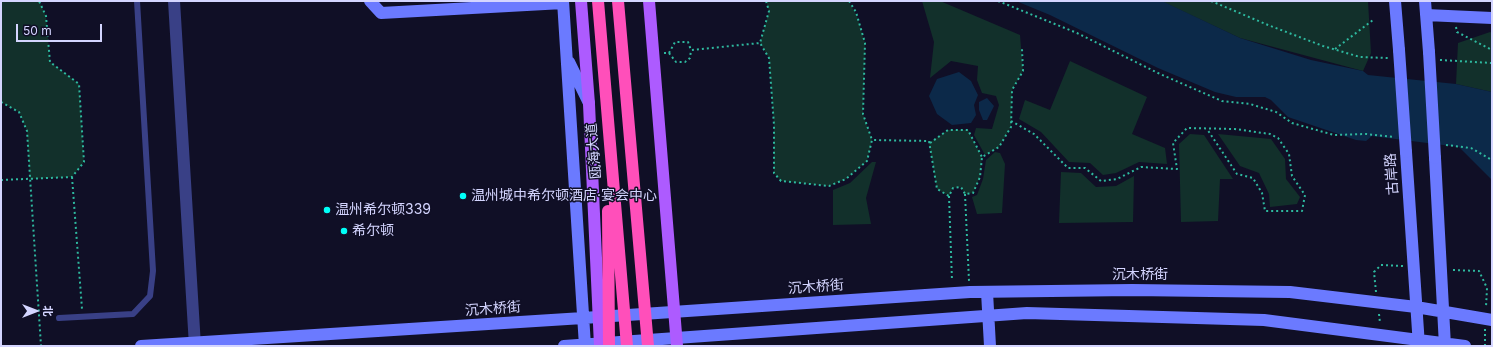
<!DOCTYPE html>
<html>
<head>
<meta charset="utf-8">
<style>
	body { margin:0 }
	#map { position:relative; width:1493px; height:347px; overflow:hidden; background:#100f26; font-family:Inter,"Noto Sans SC",sans-serif }
	canvas { display:block }
	.frame { position:absolute; inset:0; border:2px solid #d4d5ff; pointer-events:none }
	.north { position:absolute; left:16px; top:291px; width:40px; height:40px; -webkit-text-stroke:3px #100f26; paint-order:stroke; rotate:90deg; font-size:11px; font-weight:700; line-height:16px; text-align:center; color:#d4d5ff }
	.north::after { content:''; display:block; margin:auto; width:14px; height:18px; background:#d4d5ff; clip-path:polygon(50% 0,100% 100%,50% 72%,0 100%) }
	.scale { position:absolute; left:16px; top:24px; width:86px; height:18px; box-sizing:border-box; border:2px solid #d4d5ff; border-top:0; padding-left:5px; font-size:12px; line-height:14px; white-space:nowrap; color:#d4d5ff; -webkit-text-stroke:3px #100f26; paint-order:stroke }
</style>
</head>
<body>
<div id="map">
<canvas width="1493" height="347"></canvas>
<div class="frame"></div>
<div class="north">北</div>
<div class="scale">50 m</div>
</div>
<script>
const ctx = document.querySelector('canvas').getContext('2d');
ctx.lineJoin = 'round';
function fillPath(path, color) { ctx.fillStyle = color; ctx.fill(path, 'evenodd'); }
const shape = rows => new Path2D(rows.map(r => 'M' + r).join(''));
function stroke(path, color, width, dash) { ctx.strokeStyle = color; ctx.lineWidth = width; ctx.lineCap = dash ? 'butt' : 'round'; ctx.setLineDash(dash || []); ctx.stroke(path); }
function write(font, color, halo, rows, align = 'center') {
  ctx.font = font + ' Inter,"Noto Sans SC",sans-serif'; ctx.lineWidth = 3; ctx.setLineDash([]); ctx.textBaseline = 'middle'; ctx.strokeStyle = halo; ctx.fillStyle = color; for (const [text, x, y, turn = 0] of rows) {
    ctx.save(); ctx.translate(x, y); ctx.rotate((+turn || 0) * Math.PI / 180); ctx.textAlign = isNaN(turn) ? turn : align; if (halo) ctx.strokeText(text, 0, 0); ctx.fillText(text, 0, 0); ctx.restore();
  }
}
fillPath(shape([
	[1,1,39,1,46,16,50,62,79,84,84,162,72,177,30,179,27,131,19,112,1,102],
	[766,1,848,1,857,16,865,43,863,114,872,140,867,161,846,179,829,186,781,181,774,173,774,125,769,58,760,43,769,11],
	[922,1,940,1,1020,35,1023,71,1012,90,1011,127,999,147,985,155,974,135,976,128,992,129,999,105,996,96,982,93,977,80,978,66,951,61,930,78,934,42],
	[1161,1,1368,1,1371,53,1363,71,1240,38],
	[1490,32,1492,33,1492,92,1456,84,1458,43],
	[1070,61,1147,97,1132,134,1165,148,1167,164,1139,162,1116,173,1103,175,1090,163,1069,162,1041,132,1019,119,1025,100,1050,110],
	[948,130,968,130,982,157,980,177,973,193,965,194,961,187,953,188,949,196,937,189,929,143],
	[1190,134,1204,135,1233,179,1220,179,1218,221,1181,222,1179,144],
	[1218,134,1271,139,1285,159,1286,179,1300,197,1297,204,1270,207,1269,194,1259,173,1240,166],
	[995,152,1000,153,1005,164,1002,213,977,214,972,197,977,195,983,179,986,160],
	[872,162,876,162,866,198,871,224,833,225,833,190,850,183],
	[1061,172,1081,173,1096,187,1116,186,1134,176,1133,222,1059,223]
]), '#12302b');
fillPath(shape([
	[1016,1,1162,1,1240,38,1311,60,1363,71,1368,75,1456,84,1492,92,1492,180,1459,147,1372,136,1366,141,1356,140,1288,117,1271,100,1265,97,1236,97,1215,92,1158,68,1050,15],
	[959,72,971,81,978,95,974,105,976,115,971,123,952,125,937,114,929,96,937,79],
	[987,98,994,106,987,120,983,120,979,110,979,102]
]), '#0c2949');
stroke(shape([
	[766,1,769,11,760,43,769,58,774,125,774,173,781,181,829,186,846,179,867,161,872,140,929,141,937,189,949,196,953,188,961,187,965,194,973,193,980,177,982,157,999,147,1011,127,1012,90,1023,71,1022,49],
	[849,1,856,12,865,43,863,114,872,140],
	[998,1,1077,33,1160,74,1222,101,1250,104,1276,112,1292,123,1334,135,1366,134,1394,137],
	[1211,1,1268,25,1323,46,1360,57,1388,58],
	[1456,27,1457,32,1492,50],
	[1335,49,1373,20],
	[664,53,669,53,675,42,688,42,691,50,760,43],
	[669,53,676,62,685,62,690,58,691,50],
	[1440,60,1492,63],
	[1,102,19,112,27,131,41,346],
	[1011,121,1034,134,1068,168,1085,168,1101,181,1117,179,1141,167,1177,169,1173,143,1187,128,1235,129,1270,134,1278,138,1289,154,1292,176,1305,195,1302,211,1265,211,1262,193,1253,178,1237,174,1207,129],
	[930,143,948,130,968,130,982,157],
	[1446,145,1471,148,1490,159,1492,162],
	[72,177,82,309],
	[1,180,72,177,84,162,79,84,50,62,46,16,39,1],
	[965,194,969,281],
	[949,196,952,281],
	[1453,270,1479,271,1487,288,1486,307],
	[1376,292,1374,272,1381,265,1403,266],
	[1379,314,1380,323],
	[1485,346,1485,329]
]), '#2eb99f', 2, [2, 3]);
stroke(shape([
	[59,318,133,314,150,296,153,271,137,1]
]), '#394086', 6);
stroke(shape([
	[174,1,195,346]
]), '#394086', 12);
stroke(shape([
	[370,1,381,13,563,3],
	[563,1,585,346],
	[1395,1,1399,50],
	[1425,1,1429,52],
	[1426,15,1492,18],
	[569,62,589,103],
	[1406,152,1419,346],
	[1435,158,1445,346],
	[987,292,990,346],
	[141,346,583,318,970,292,1132,290,1290,292,1416,307,1492,320],
	[564,346,1027,313,1264,320,1465,346]
]), '#6b7aff', 12);
stroke(shape([
	[581,1,589,104,600,346],
	[649,1,677,346]
]), '#ad5bff', 12);
stroke(shape([
	[1399,50,1406,152],
	[1429,52,1435,158]
]), '#6b7aff', 12);
stroke(shape([
	[598,1,627,346],
	[618,1,648,346],
	[608,211,609,346]
]), '#ff4fba', 12);
for (const [x, y, r, color] of [
	[463,196,4,"#00fff8"],
	[327,210,4,"#00fff8"],
	[344,231,4,"#00fff8"]
]) { const dot = new Path2D(); dot.arc(x, y, r, 0, 2 * Math.PI); ctx.fillStyle = color; ctx.fill(dot); stroke(dot, '#100f26', 1.5); }
write('14px', '#d4d5ff', '#100f26', [
	["瓯海大道",594,151,-95],
	["古岸路",1392,174,-94],
	["沉木桥街",1140,275],
	["沉木桥街",816,287,-4],
	["沉木桥街",493,309,-4]
]);
write('14px', '#d4d5ff', '#100f26', [
	["温州城中希尔顿酒店·宴会中心",471,196],
	["温州希尔顿339",335,210],
	["希尔顿",352,231]
], 'left');
</script>
</body>
</html>
